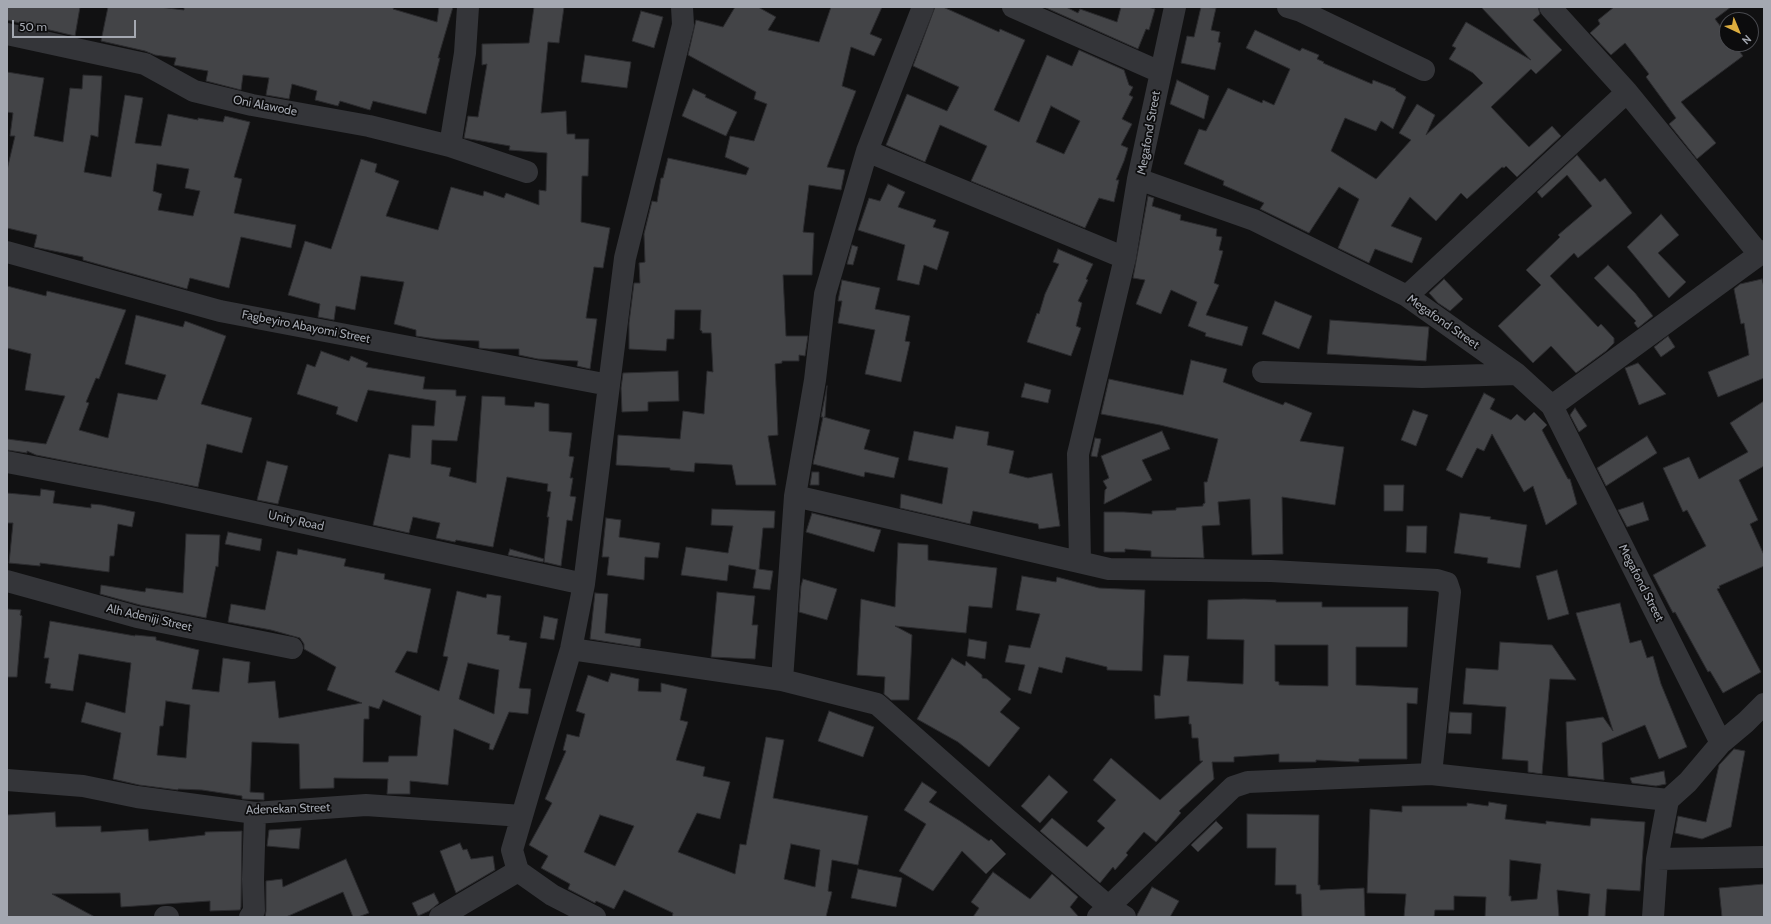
<!DOCTYPE html>
<html>
<head>
<meta charset="utf-8">
<style>
	body { margin:0 }
	#map { position:relative; width:1771px; height:924px; overflow:hidden; background:#111112; font-family:Cabin,sans-serif }
	canvas { display:block }
	.frame { position:absolute; inset:0; border:8px solid #a4a8b1; pointer-events:none }
	.north { position:absolute; left:1719px; top:12px; width:40px; height:40px; box-sizing:border-box; background:#0c0c0d; border:1px solid #494a4f; border-radius:50%; rotate:136deg; font-size:11px; font-weight:700; line-height:16px; text-align:center; color:#a4a8b1 }
	.north::after { content:''; display:block; margin:auto; width:14px; height:18px; background:#dcad3f; clip-path:polygon(50% 0,100% 100%,50% 72%,0 100%) }
	.scale { position:absolute; left:12px; top:20px; width:124px; height:18px; box-sizing:border-box; border:2px solid #a4a8b1; border-top:0; padding-left:5px; font-size:12px; line-height:14px; white-space:nowrap; color:#a4a8b1; -webkit-text-stroke:3px #0c0c0d; paint-order:stroke }
</style>
</head>
<body>
<div id="map">
<canvas width="1771" height="924"></canvas>
<div class="frame"></div>
<div class="north">N</div>
<div class="scale">50 m</div>
</div>
<script>
const ctx = document.querySelector('canvas').getContext('2d');
ctx.lineJoin = 'round';
function fillPath(path, color) { ctx.fillStyle = color; ctx.fill(path, 'evenodd'); }
const shape = rows => new Path2D(rows.map(r => 'M' + r).join(''));
function stroke(path, color, width, dash) { ctx.strokeStyle = color; ctx.lineWidth = width; ctx.lineCap = dash ? 'butt' : 'round'; ctx.setLineDash(dash || []); ctx.stroke(path); }
function write(font, color, halo, rows, align = 'center') {
  ctx.font = font + ' Cabin,sans-serif'; ctx.lineWidth = 3.5; ctx.setLineDash([]); ctx.textBaseline = 'middle'; ctx.strokeStyle = halo; ctx.fillStyle = color; for (const [text, x, y, turn = 0] of rows) {
    ctx.save(); ctx.translate(x, y); ctx.rotate((+turn || 0) * Math.PI / 180); ctx.textAlign = isNaN(turn) ? turn : align; if (halo) ctx.strokeText(text, 0, 0); ctx.fillText(text, 0, 0); ctx.restore();
  }
}
const building = shape([
	[7,7,80,7,75,36,7,20,7,7],
	[108,7,159,7,184,10,184,7,394,7,393,9,437,22,439,7,453,7,438,58,440,58,426,114,373,101,370,110,340,101,338,106,315,100,317,91,292,84,289,99,266,95,269,78,243,75,241,90,206,81,208,71,174,65,176,58,155,55,145,51,101,41,108,7],
	[534,7,564,7,559,43,548,42,541,113,566,111,567,134,575,134,575,139,589,139,588,176,582,176,581,222,610,228,603,268,594,267,586,318,597,319,590,369,577,366,578,361,538,359,519,355,519,349,489,349,479,348,479,341,436,339,416,336,416,330,394,324,404,282,361,276,355,310,336,306,334,320,318,317,320,304,288,295,305,241,331,249,361,159,377,164,375,172,399,181,386,216,438,230,451,187,483,196,484,191,504,198,506,193,539,205,539,190,546,191,547,153,509,150,510,146,464,138,468,116,478,117,487,64,482,65,482,44,529,43,534,7],
	[735,7,758,7,776,17,768,30,819,42,831,7,882,7,870,34,882,39,874,56,851,47,842,86,856,91,827,167,845,170,841,190,809,185,803,232,814,233,812,275,783,275,786,336,808,336,805,356,799,355,799,361,782,361,782,363,775,364,778,435,768,436,776,485,736,485,732,465,695,463,694,472,670,470,670,468,616,465,618,435,680,439,683,411,704,414,707,371,713,372,711,333,702,333,702,331,700,330,701,310,675,310,674,339,667,339,666,351,629,349,629,323,634,283,640,283,639,263,645,262,644,234,652,201,657,202,661,178,663,178,668,158,746,175,749,168,725,157,730,136,754,141,767,104,754,99,756,92,688,55,696,20,723,27,735,7],
	[935,7,943,7,999,32,1000,29,1025,40,994,110,1019,122,1047,55,1072,66,1079,50,1124,70,1129,85,1133,87,1129,95,1133,97,1122,119,1132,124,1121,145,1128,148,1124,161,1116,180,1119,180,1114,202,1099,198,1085,228,971,181,987,146,940,125,925,162,886,145,907,94,947,111,959,87,913,66,935,7],
	[1051,106,1080,121,1064,154,1036,142,1051,106],
	[1044,7,1066,7,1078,13,1080,9,1117,22,1121,7,1148,7,1155,9,1149,30,1146,29,1138,49,1044,7],
	[1201,7,1216,8,1211,30,1220,32,1218,42,1221,43,1215,70,1181,63,1187,36,1194,37,1201,7],
	[1481,7,1538,7,1540,14,1533,20,1562,50,1536,74,1531,69,1491,107,1529,147,1552,126,1561,136,1517,177,1506,166,1504,168,1502,167,1467,199,1461,193,1436,221,1410,197,1391,226,1422,238,1412,263,1375,249,1369,263,1338,248,1359,199,1339,187,1309,233,1260,209,1264,203,1223,185,1224,181,1184,164,1199,129,1206,131,1228,88,1262,103,1263,100,1274,105,1290,69,1246,48,1255,30,1300,51,1302,48,1319,55,1317,59,1324,62,1323,63,1372,84,1373,80,1396,89,1395,90,1406,97,1393,129,1381,121,1376,131,1345,118,1331,151,1376,179,1411,140,1399,133,1417,104,1435,115,1426,135,1483,83,1473,73,1449,59,1456,48,1452,46,1466,22,1531,60,1481,7],
	[1614,7,1731,7,1715,19,1727,35,1727,44,1734,44,1743,56,1681,102,1716,143,1697,159,1669,124,1676,118,1646,77,1649,74,1625,43,1611,55,1590,33,1600,24,1598,20,1614,7],
	[641,11,663,17,654,48,632,41,641,11],
	[585,55,631,62,627,88,581,82,585,55],
	[7,72,44,78,34,136,63,142,70,88,82,89,83,75,102,76,98,137,91,135,84,172,111,177,125,95,143,98,135,143,161,146,168,114,198,120,198,118,223,122,225,116,250,122,234,177,242,179,234,213,296,225,291,248,241,237,229,288,190,278,187,289,83,260,83,257,34,247,37,235,7,228,7,170,15,136,10,136,13,113,7,112,7,72],
	[157,164,189,169,185,188,200,191,193,216,158,210,162,194,153,191,157,164],
	[1177,80,1209,96,1204,119,1170,104,1177,80],
	[693,89,706,95,705,97,737,112,726,136,682,116,693,89],
	[1577,155,1600,182,1605,178,1632,213,1578,258,1574,253,1550,276,1598,327,1601,324,1614,338,1614,343,1606,351,1576,373,1551,346,1533,363,1498,326,1541,285,1526,270,1560,237,1558,235,1592,206,1567,175,1542,198,1537,192,1577,155],
	[888,184,905,192,898,207,936,220,933,227,949,232,937,270,924,265,919,285,897,280,905,245,858,230,869,198,880,201,888,184],
	[1148,196,1154,198,1152,206,1181,215,1180,220,1217,229,1216,236,1222,237,1219,250,1223,251,1214,283,1219,285,1206,315,1248,327,1242,346,1205,336,1206,333,1188,326,1197,302,1171,290,1161,314,1136,304,1145,280,1133,278,1148,196],
	[1661,214,1679,235,1658,253,1686,282,1669,298,1627,247,1661,214],
	[852,245,858,247,853,265,847,264,852,245],
	[1058,249,1093,264,1086,279,1088,280,1078,301,1082,303,1076,326,1081,328,1071,356,1027,342,1037,313,1039,314,1045,294,1059,264,1053,262,1058,249],
	[1608,265,1635,293,1653,316,1638,328,1634,323,1636,321,1594,278,1608,265],
	[1444,279,1463,299,1450,311,1438,303,1429,293,1444,279],
	[1762,279,1764,287,1764,378,1718,397,1708,372,1749,355,1744,323,1741,324,1734,289,1740,284,1762,279],
	[842,280,880,288,875,309,910,316,905,341,910,342,901,382,865,374,875,330,838,323,842,301,838,301,842,280],
	[7,286,46,296,47,291,126,310,99,379,96,378,86,402,89,403,79,430,108,438,118,393,157,400,166,375,125,364,136,315,183,327,185,321,226,336,201,404,252,418,242,453,207,444,198,487,36,455,27,451,27,453,7,450,7,439,46,444,65,396,25,390,31,354,7,348,7,286],
	[1275,301,1312,316,1299,349,1262,334,1275,301],
	[1330,320,1429,327,1426,361,1327,354,1330,320],
	[1668,336,1675,347,1661,357,1654,347,1668,336],
	[321,351,349,361,351,356,368,363,366,367,425,377,423,389,456,390,456,396,466,396,457,441,432,440,431,464,451,468,449,476,476,483,482,396,505,397,505,405,534,407,535,402,549,404,549,431,572,433,569,456,574,457,570,478,573,478,570,496,576,497,572,521,567,520,561,566,544,562,549,517,547,517,551,492,547,491,548,484,507,477,493,547,456,540,455,542,436,538,440,523,413,517,409,533,373,525,389,454,410,458,412,425,434,426,436,401,368,390,357,422,336,414,338,407,297,394,307,364,315,367,321,351],
	[1191,360,1227,369,1223,382,1283,405,1285,402,1312,413,1300,441,1344,447,1335,505,1282,497,1283,554,1252,555,1250,499,1218,502,1220,525,1202,526,1204,558,1151,557,1151,551,1125,549,1125,552,1104,552,1104,512,1124,512,1152,514,1152,511,1176,510,1176,508,1203,506,1203,504,1205,503,1204,482,1207,482,1218,439,1160,425,1101,414,1109,379,1183,395,1191,360],
	[1638,363,1666,394,1639,405,1625,368,1638,363],
	[678,371,679,401,648,402,648,411,622,412,621,388,623,373,678,371],
	[1025,383,1051,390,1048,403,1021,397,1025,383],
	[827,386,825,417,824,417,870,430,864,449,899,458,894,478,865,472,864,477,813,464,823,417,821,417,827,386],
	[1484,393,1495,399,1490,409,1511,420,1517,414,1525,421,1534,412,1547,425,1542,430,1568,479,1570,479,1577,504,1546,525,1533,486,1524,492,1492,434,1484,451,1477,448,1462,478,1446,470,1484,393],
	[1764,401,1764,466,1739,480,1758,520,1750,524,1764,555,1764,566,1719,586,1720,588,1717,589,1761,672,1723,693,1710,671,1708,672,1675,612,1673,613,1653,575,1706,546,1687,510,1683,512,1663,468,1689,457,1699,479,1748,452,1730,423,1764,401],
	[1575,408,1587,426,1579,432,1570,415,1575,408],
	[1413,410,1428,415,1416,446,1401,440,1413,410],
	[956,426,989,432,987,445,1014,451,1009,473,1028,478,1052,473,1060,526,1039,529,1038,524,973,511,970,524,900,508,901,494,942,504,948,468,908,460,914,431,953,439,956,426],
	[1162,431,1170,449,1142,460,1152,480,1104,504,1105,490,1107,488,1103,481,1109,478,1101,456,1162,431],
	[1647,436,1657,453,1606,486,1597,468,1647,436],
	[1095,438,1101,439,1097,457,1091,456,1095,438],
	[267,461,288,466,278,504,257,500,267,461],
	[812,472,819,472,819,485,810,485,812,472],
	[1384,485,1404,485,1403,511,1384,511,1384,485],
	[41,489,55,491,53,503,91,508,91,504,102,505,135,512,132,527,118,524,114,556,110,556,109,572,40,563,40,566,9,563,13,523,7,523,7,493,40,496,41,489],
	[1643,502,1649,520,1627,527,1618,510,1643,502],
	[712,509,775,511,774,528,763,528,759,569,773,571,770,590,753,588,756,570,729,565,727,581,681,575,686,547,728,553,733,526,711,525,712,509],
	[812,513,881,530,874,552,806,532,812,513],
	[1460,513,1491,517,1490,519,1527,525,1520,568,1487,563,1488,558,1454,553,1460,513],
	[606,518,621,520,619,537,660,543,658,558,645,557,644,580,607,575,609,557,602,557,606,518],
	[1407,526,1427,526,1426,553,1406,552,1407,526],
	[228,532,262,539,260,551,225,544,228,532],
	[186,534,220,535,218,567,216,566,206,618,140,605,100,594,101,585,145,592,146,588,183,593,186,534],
	[898,543,928,545,928,560,997,568,992,608,969,606,966,633,895,626,912,635,909,700,891,700,884,694,885,677,857,675,861,599,895,607,898,543],
	[298,549,346,559,344,566,385,574,384,579,431,589,417,653,407,651,395,672,439,691,448,657,443,656,457,591,486,598,487,594,501,596,497,634,510,636,509,640,527,643,519,688,531,689,528,714,509,712,493,750,489,749,490,744,454,729,448,785,410,781,410,794,387,794,388,779,334,778,334,788,300,789,299,744,252,742,250,792,264,793,264,800,242,799,242,796,202,790,178,789,178,790,139,785,113,779,121,733,81,722,86,702,125,713,131,663,79,654,73,691,50,688,51,684,45,683,49,658,44,658,50,621,135,636,135,635,156,637,156,640,199,650,192,689,219,692,223,658,250,662,248,683,275,681,279,718,362,703,327,690,336,667,304,649,304,644,300,638,271,630,228,622,231,604,265,610,277,551,297,555,298,549],
	[468,663,499,670,494,714,459,699,468,663],
	[383,700,421,716,417,756,389,756,388,762,363,762,364,719,369,719,369,706,379,709,383,700],
	[166,701,190,705,186,758,157,755,160,726,163,726,166,701],
	[510,549,544,559,543,562,508,555,510,549],
	[1557,570,1569,614,1548,620,1536,576,1557,570],
	[1022,576,1056,582,1057,577,1099,588,1145,590,1142,671,1107,670,1107,667,1066,657,1062,673,1039,667,1031,694,1018,690,1025,665,1005,662,1009,645,1030,648,1040,614,1016,610,1022,576],
	[803,579,837,589,827,620,799,612,801,586,803,579],
	[717,592,755,596,752,625,758,625,755,659,711,657,717,592],
	[595,593,608,594,605,633,641,639,640,647,590,639,595,593],
	[1244,599,1276,600,1276,602,1322,602,1322,607,1408,607,1407,647,1356,647,1356,685,1418,688,1417,704,1407,703,1407,759,1359,759,1359,762,1316,760,1316,762,1279,762,1279,754,1234,757,1234,762,1212,762,1214,779,1179,811,1181,813,1156,842,1144,832,1126,853,1128,855,1115,870,1113,867,1100,883,1040,831,1052,818,1087,847,1105,828,1097,821,1116,800,1093,780,1111,758,1160,800,1203,761,1200,761,1198,738,1192,738,1191,724,1189,724,1189,716,1155,719,1154,695,1160,696,1164,655,1189,656,1187,681,1243,684,1244,640,1207,639,1208,600,1244,599],
	[1275,645,1328,645,1328,686,1279,685,1279,682,1275,681,1275,645],
	[1620,603,1630,643,1641,640,1647,658,1653,656,1661,684,1687,747,1659,759,1645,725,1602,743,1604,780,1568,776,1566,722,1603,717,1613,731,1576,613,1620,603],
	[7,609,21,610,20,615,22,616,17,677,7,677,7,609],
	[544,616,558,619,554,640,540,638,544,616],
	[969,639,987,642,985,659,967,656,969,639],
	[1500,642,1552,645,1576,680,1550,679,1542,774,1528,772,1528,761,1502,759,1506,707,1463,704,1466,668,1498,670,1500,642],
	[952,658,965,666,966,661,982,675,982,678,987,679,1011,699,1000,712,1020,728,989,767,958,742,917,719,952,658],
	[611,673,639,679,638,691,661,692,661,683,687,689,680,720,688,722,676,760,705,767,703,776,730,782,720,819,697,813,678,852,735,874,740,844,746,845,766,737,784,740,773,798,868,816,858,865,832,860,828,891,832,892,826,917,672,917,673,913,624,890,614,909,596,901,595,903,568,889,570,884,541,868,548,856,529,845,552,803,545,799,566,751,563,750,567,734,579,737,585,714,576,711,588,675,608,682,611,673],
	[600,815,634,826,615,866,584,852,600,815],
	[791,844,820,850,815,887,784,879,791,844],
	[829,711,874,727,863,757,818,741,829,711],
	[1450,712,1472,713,1471,734,1448,733,1450,712],
	[1734,749,1745,751,1731,827,1702,839,1675,833,1678,816,1706,822,1719,765,1734,749],
	[1664,771,1666,784,1656,786,1632,783,1630,778,1664,771],
	[1049,775,1068,792,1040,823,1021,806,1049,775],
	[922,782,937,792,929,802,960,821,989,841,991,839,1006,854,986,874,962,851,933,891,899,871,926,824,904,810,922,782],
	[1489,802,1507,805,1505,819,1546,824,1546,821,1590,826,1591,818,1645,822,1640,891,1607,889,1605,917,1588,917,1590,894,1557,890,1559,917,1485,917,1486,897,1454,896,1454,910,1435,910,1434,917,1404,917,1406,894,1367,893,1370,809,1402,812,1402,806,1467,806,1467,803,1488,806,1489,802],
	[1510,860,1541,864,1537,899,1511,901,1511,896,1509,896,1510,860],
	[55,812,56,827,101,826,101,832,148,829,149,841,205,835,205,832,242,831,241,907,240,910,210,911,210,901,121,907,120,893,52,894,95,917,7,917,7,815,55,812],
	[1247,814,1319,815,1318,885,1320,885,1320,890,1364,888,1365,917,1302,917,1301,894,1296,894,1296,885,1275,885,1276,848,1247,848,1247,814],
	[1216,821,1223,828,1198,852,1191,845,1216,821],
	[301,828,299,849,267,846,269,830,301,828],
	[460,843,463,850,467,849,471,859,493,856,495,870,456,893,440,851,460,843],
	[346,859,369,913,358,917,353,917,343,892,286,917,265,917,266,911,266,881,282,879,283,887,346,859],
	[858,869,902,878,896,907,851,898,858,869],
	[993,872,1030,899,1052,874,1078,897,1070,907,1079,917,973,917,979,908,971,902,993,872],
	[1764,884,1764,917,1722,917,1719,888,1764,884],
	[1152,887,1179,901,1170,917,1137,917,1137,915,1152,887],
	[434,893,439,903,429,911,418,916,412,903,434,893]
]);
fillPath(building, '#434447');
stroke(building, '#2b2b2e', 1);
stroke(shape([
	[1013,7,1160,72],
	[1288,7,1301,11,1424,70],
	[1550,7,1627,92,1759,254],
	[7,34,145,64,194,91,252,105,369,126,450,146,527,172],
	[450,146,465,53,468,7],
	[867,151,1125,258],
	[1138,179,1254,220,1407,296,1517,374,1552,406,1721,743],
	[7,252,220,311,609,385],
	[1407,296,1627,92],
	[1263,372,1422,377,1517,374],
	[1552,406,1764,251],
	[7,462,163,492,584,584],
	[795,496,1109,569,1271,571,1437,580,1447,583,1450,592,1431,774],
	[1080,562,1078,454,1125,258,1138,179,1175,7],
	[7,581,137,617,292,648],
	[571,649,782,680,877,704,1006,818,1108,906,1125,917],
	[782,680,795,496,815,380,825,294,867,151,923,7],
	[7,780,83,786,137,797,255,813,366,805,522,816],
	[1657,859,1764,857],
	[165,917,168,917],
	[250,917,254,911,253,879,255,813],
	[440,917,518,871],
	[595,917,552,895,518,871,512,850,571,649,584,584,625,258,683,25,682,7],
	[1098,917,1233,787,1248,782,1431,774,1668,800,1688,782,1721,743,1746,722,1764,704],
	[1653,917,1657,859,1668,800]
]), '#343539', 22);
write('12px', '#a4a8b1', '#0c0c0d', [
	["Oni Alawode",265,106,11],
	["Megafond Street",1149,133,-80],
	["Megafond Street",1443,322,35],
	["Fagbeyiro Abayomi Street",306,327,11],
	["Unity Road",296,521,12],
	["Megafond Street",1641,583,63],
	["Alh Adeniji Street",149,618,13],
	["Adenekan Street",288,809,-2]
]);
</script>
</body>
</html>
